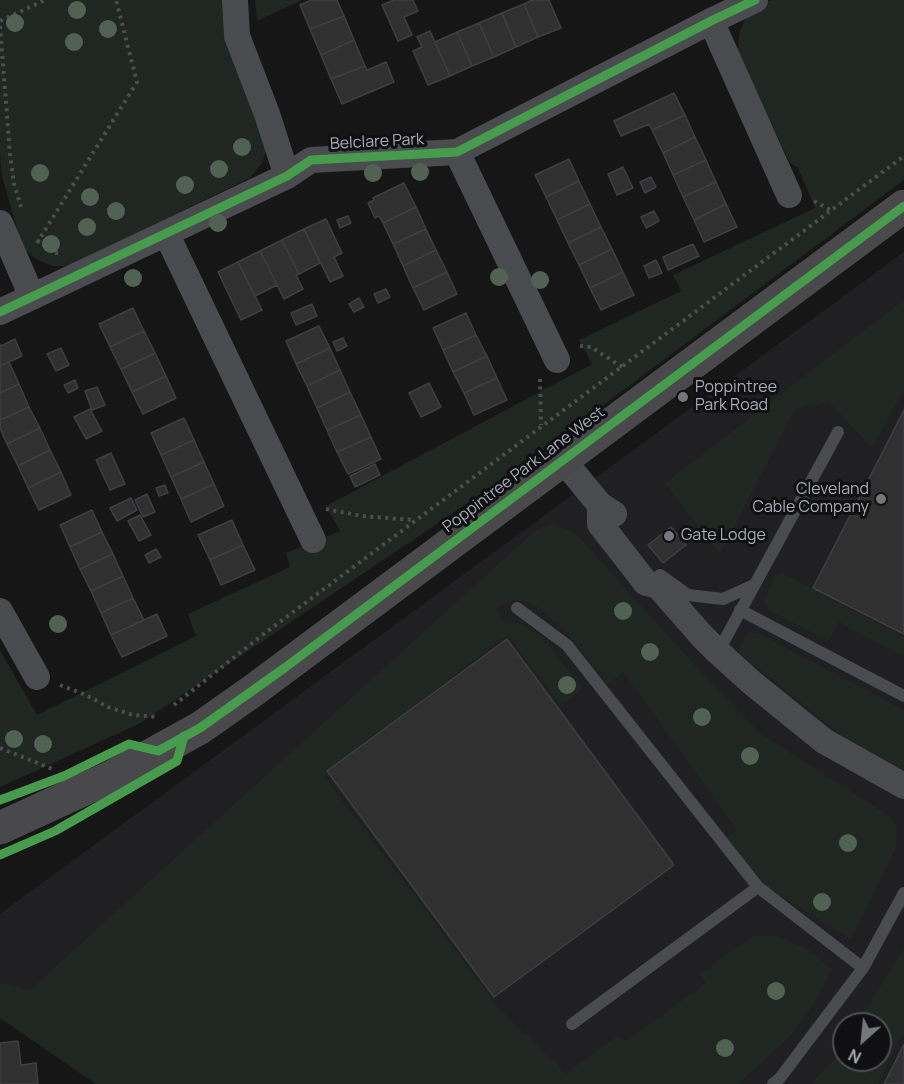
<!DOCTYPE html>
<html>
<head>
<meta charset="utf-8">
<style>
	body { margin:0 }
	#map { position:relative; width:904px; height:1084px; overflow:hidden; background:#161616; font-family:Manrope,sans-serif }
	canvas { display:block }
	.north { position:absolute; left:832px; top:1012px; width:60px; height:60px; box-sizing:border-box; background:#101012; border:2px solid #4d4e53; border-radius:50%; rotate:207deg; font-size:16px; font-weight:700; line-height:24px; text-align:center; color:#a8abb5 }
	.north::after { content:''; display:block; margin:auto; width:21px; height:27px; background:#75777d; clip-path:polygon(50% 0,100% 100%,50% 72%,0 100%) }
</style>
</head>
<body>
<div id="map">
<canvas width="904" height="1084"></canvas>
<div class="north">N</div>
</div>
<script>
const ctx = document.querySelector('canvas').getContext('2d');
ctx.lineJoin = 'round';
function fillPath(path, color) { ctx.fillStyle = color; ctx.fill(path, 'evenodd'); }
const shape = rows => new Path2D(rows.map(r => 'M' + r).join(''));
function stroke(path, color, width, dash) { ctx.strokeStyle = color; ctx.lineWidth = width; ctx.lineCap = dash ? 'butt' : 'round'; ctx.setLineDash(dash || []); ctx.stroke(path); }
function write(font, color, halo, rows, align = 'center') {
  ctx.font = font + ' Manrope,sans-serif'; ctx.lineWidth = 6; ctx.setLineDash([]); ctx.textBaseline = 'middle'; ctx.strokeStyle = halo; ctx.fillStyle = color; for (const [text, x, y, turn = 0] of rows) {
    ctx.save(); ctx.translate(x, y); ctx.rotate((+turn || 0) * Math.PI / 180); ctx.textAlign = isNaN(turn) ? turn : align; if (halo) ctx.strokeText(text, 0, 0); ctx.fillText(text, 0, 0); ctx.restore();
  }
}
fillPath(shape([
	[904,252,904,1084,96,1084,0,1018,0,914],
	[844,1024,880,1024,880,1060,844,1060]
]), '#202022');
fillPath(shape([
	[0,0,224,0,267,149,262,163,250,178,68,266,53,266,38,260,26,251,19,236,2,176,0,153],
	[255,0,302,0,257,21],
	[771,0,904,0,904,180,517,470,141,723,0,787,0,650,37,715,196,636,188,614,290,567,286,553,340,531,326,506,592,364,579,340,681,291,673,275,815,208,798,168,790,163,738,53,739,34,744,21,757,6],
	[904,300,904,389,872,448,829,402,795,409,720,554,665,483],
	[555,524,576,534,701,672,761,734,889,816,897,828,896,847,851,939,763,885,725,839,737,830,624,672,606,685,602,676,567,633,535,605,517,599,501,605,495,610,505,623,511,621,526,626,543,639,583,689,561,705,508,636,505,636,324,776,498,1007,558,1065,565,1074,618,1036,627,1041,706,983,700,975,724,956,756,935,777,936,809,950,832,970,813,1005,789,1037,738,1084,96,1084,0,1018,0,983,30,990,537,529],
	[782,573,904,637,904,657,839,622,828,641,768,610,764,600,774,576],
	[748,633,758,633,904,710,904,774,855,746,739,653,742,642],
	[904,948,904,1032,878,1084,811,1084,839,1054,844,1045,844,1060,880,1060,880,1024,857,1024]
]), '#202621');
const building = shape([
	[311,0,337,0,344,16,310,29,300,5,311,0],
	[394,0,413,0,418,11,404,17,412,35,398,41,382,5,394,0],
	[532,0,549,0,561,28,538,37,524,4,532,0],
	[524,4,538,37,516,47,502,13,524,4],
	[502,13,516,47,494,57,479,23,502,13],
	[344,16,354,40,321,55,310,29,344,16],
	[479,23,494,57,472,66,457,32,479,23],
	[430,31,450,76,428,85,413,51,422,47,417,37,430,31],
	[457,32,472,66,450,76,435,42,457,32],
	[354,40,365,66,331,79,321,55,354,40],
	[386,62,394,82,342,104,331,79,365,66,367,70,386,62],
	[674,93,685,115,652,130,649,124,621,136,614,121,674,93],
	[685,115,695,137,663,153,652,130,685,115],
	[695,137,706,160,673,175,663,153,695,137],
	[569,159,579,181,546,197,535,175,569,159],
	[706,160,716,182,683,197,673,175,706,160],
	[623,167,633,188,617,195,608,174,623,167],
	[651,177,656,187,645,193,640,182,651,177],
	[579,181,590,204,557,220,546,197,579,181],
	[716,182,726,204,694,220,683,197,716,182],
	[404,183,416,207,383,223,379,216,375,218,368,203,374,200,373,198,404,183],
	[590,204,601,227,568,243,557,220,590,204],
	[726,204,737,227,704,242,694,220,726,204],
	[416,207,426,229,393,244,383,223,416,207],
	[654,211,659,221,646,228,641,217,654,211],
	[348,216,351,223,340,228,337,220,348,216],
	[326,219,342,253,334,257,343,276,330,282,304,229,326,219],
	[601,227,612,249,579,265,568,243,601,227],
	[304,229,320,263,299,274,282,240,304,229],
	[426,229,436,250,403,266,393,244,426,229],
	[282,240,299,274,296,275,303,289,284,299,260,251,282,240],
	[693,244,699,256,668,270,663,257,693,244],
	[612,249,623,272,590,288,579,265,612,249],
	[436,250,447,272,413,288,403,266,436,250],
	[260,251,277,285,255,296,238,262,260,251],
	[656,260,662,273,649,278,644,266,656,260],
	[238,262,262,310,241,320,218,272,238,262],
	[447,272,457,294,424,310,413,288,447,272],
	[623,272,634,295,601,310,590,288,623,272],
	[386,289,390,297,378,303,374,294,386,289],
	[359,298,364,307,354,312,349,304,359,298],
	[312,304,317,316,296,325,291,313,312,304],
	[133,308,144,331,110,347,99,324,133,308],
	[466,313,476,335,443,350,433,328,466,313],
	[319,326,330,348,296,364,286,341,319,326],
	[144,331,155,353,121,369,110,347,144,331],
	[476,335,487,356,453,372,443,350,476,335],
	[343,338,347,346,337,351,333,342,343,338],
	[15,339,22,356,0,366,0,344,1,346,15,339],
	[61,348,69,365,56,371,47,354,61,348],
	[330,348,340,370,307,386,296,364,330,348],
	[155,353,166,376,132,392,121,369,155,353],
	[487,356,497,378,464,393,453,372,487,356],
	[9,362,19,384,0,393,0,366,9,362],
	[340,370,350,392,317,408,307,386,340,370],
	[166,376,176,398,143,414,132,392,166,376],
	[497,378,507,400,474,415,464,393,497,378],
	[75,380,78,388,68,393,64,385,75,380],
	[429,383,441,407,421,417,409,393,429,383],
	[19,384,29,407,0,420,0,393,19,384],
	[97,387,105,405,92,410,85,391,97,387],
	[350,392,361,415,327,430,317,408,350,392],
	[29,407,40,428,7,444,0,428,0,420,29,407],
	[90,409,102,431,86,439,74,417,90,409],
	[904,410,904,634,813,588,904,410],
	[361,415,371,437,337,452,327,430,361,415],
	[184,418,194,440,161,455,151,433,184,418],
	[40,428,50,450,18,466,7,444,40,428],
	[371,437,381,459,348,474,337,452,371,437],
	[194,440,204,462,171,477,161,455,194,440],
	[50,450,61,472,28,488,18,466,50,450],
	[111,453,125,484,110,490,96,460,111,453],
	[204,462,214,484,181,499,171,477,204,462],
	[375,464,380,475,355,487,350,476,375,464],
	[61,472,71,495,39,510,28,488,61,472],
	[214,484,224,506,191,522,181,499,214,484],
	[165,485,168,493,159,496,156,488,165,485],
	[147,494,155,512,143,517,135,500,147,494],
	[131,498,137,510,117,521,110,508,131,498],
	[92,510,102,532,70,547,60,525,92,510],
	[140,515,151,535,139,541,128,521,140,515],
	[232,520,243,545,210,560,198,535,232,520],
	[671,527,686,545,663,563,648,545,671,527],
	[102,532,113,554,80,569,70,547,102,532],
	[243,545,255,570,221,585,210,560,243,545],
	[156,549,161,557,149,563,145,555,156,549],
	[113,554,123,576,91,591,80,569,113,554],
	[123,576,133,598,101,613,91,591,123,576],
	[133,598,144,620,111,635,101,613,133,598],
	[157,614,167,636,122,657,111,635,157,614],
	[507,639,674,865,494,997,327,771,507,639],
	[18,1041,21,1065,36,1063,38,1084,0,1084,0,1043,18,1041],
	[904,1044,904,1084,884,1084,904,1044]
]);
fillPath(building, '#303031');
stroke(building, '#3e3f42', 1.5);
stroke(shape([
	[0,21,45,0],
	[0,26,10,154,14,184,21,207],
	[814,201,832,211],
	[37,240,54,253,61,253],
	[37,243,137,82,116,0],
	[580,346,591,347,622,367],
	[540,379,541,425],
	[326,509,362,516,413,520],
	[60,685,86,695,108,707,133,715,158,717],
	[174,705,261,636,904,156],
	[0,748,55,770]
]), '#4c4d4f', 4, [3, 4.5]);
stroke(shape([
	[660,575,688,595,723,599,754,585],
	[517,608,567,645,758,887,863,968],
	[740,610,904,696],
	[718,652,838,432],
	[572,1024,758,887],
	[773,1084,780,1078,863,968,904,893]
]), '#4a4b4f', 12);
stroke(shape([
	[235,0,237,36,267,114,287,176],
	[711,21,789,195],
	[457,152,557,360],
	[0,223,32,297],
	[166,233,313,540],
	[0,312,287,176,311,160,457,152,711,21,755,0],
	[563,460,600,505,614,514],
	[600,505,600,524,646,583,658,586,702,636,718,652,751,682,824,741,904,786],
	[0,611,37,677]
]), '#4a4b4f', 26);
stroke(shape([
	[0,828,111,777,200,728,254,690,904,206]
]), '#49494c', 33);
stroke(shape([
	[0,312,287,176,311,160,457,152,711,21,755,0],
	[0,800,64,776,129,744,158,751,200,728,283,669,904,206],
	[0,855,55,831,177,761,184,736]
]), '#469c4c', 9);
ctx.fillStyle = '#516154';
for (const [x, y] of [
	[77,10],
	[15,23],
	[108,29],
	[74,42],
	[242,147],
	[219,169],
	[420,172],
	[40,173],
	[373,173],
	[185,185],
	[90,197],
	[116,211],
	[218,223],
	[87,227],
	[51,244],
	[499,277],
	[133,278],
	[540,280],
	[623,611],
	[58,624],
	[650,652],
	[567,685],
	[702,717],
	[14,739],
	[43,744],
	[750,756],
	[848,843],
	[822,902],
	[776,991],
	[725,1048]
]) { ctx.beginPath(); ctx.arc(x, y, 9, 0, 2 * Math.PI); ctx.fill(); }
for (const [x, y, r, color] of [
	[683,397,6,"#75777d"],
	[881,499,6,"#75777d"],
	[669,536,6,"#75777d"]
]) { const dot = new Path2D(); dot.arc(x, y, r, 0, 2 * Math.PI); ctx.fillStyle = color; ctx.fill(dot); stroke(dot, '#101012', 2); }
write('16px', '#a8abb5', '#101012', [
	["Belclare Park",377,142,-3],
	["Poppintree Park Lane West",524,470,-37]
]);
write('16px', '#a8abb5', '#101012', [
	["Poppintree",695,388],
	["Park Road",695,406],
	["Cleveland",869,490,"right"],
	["Cable Company",869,508,"right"],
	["Gate Lodge",681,536]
], 'left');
</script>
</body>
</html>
